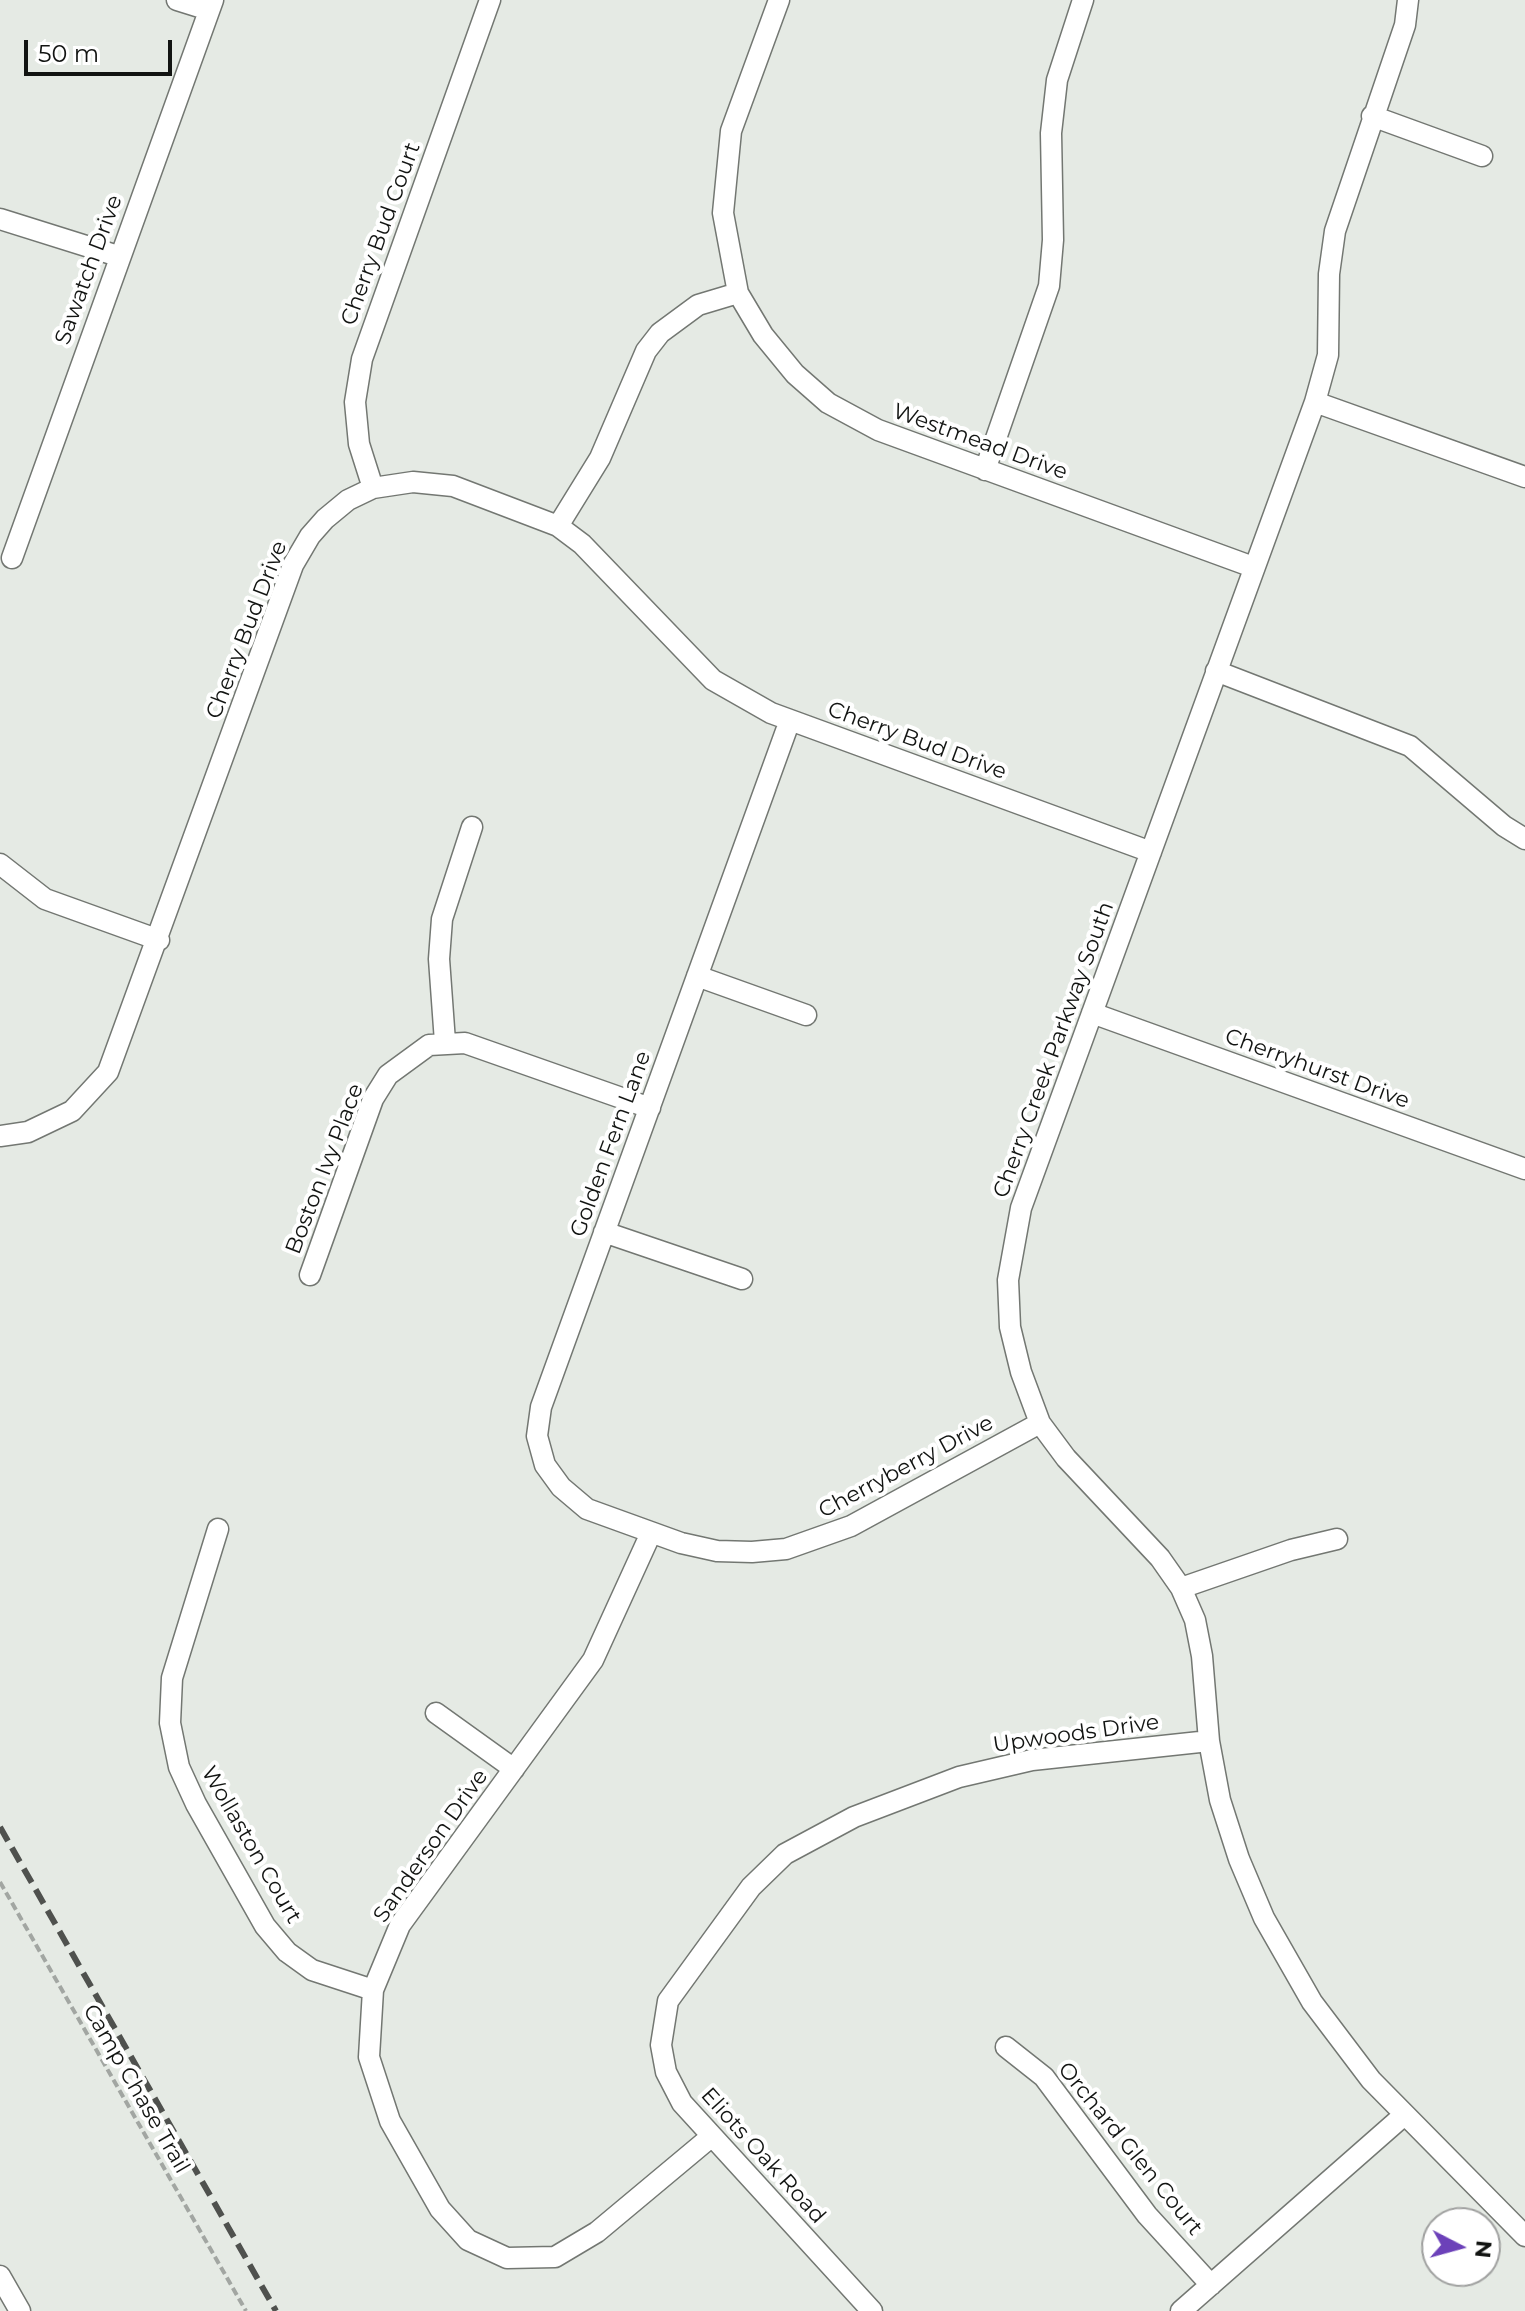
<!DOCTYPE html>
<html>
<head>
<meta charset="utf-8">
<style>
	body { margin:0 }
	#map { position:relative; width:1525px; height:2311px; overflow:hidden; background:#e5eae4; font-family:Montserrat,sans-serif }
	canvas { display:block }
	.north { position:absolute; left:1421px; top:2207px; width:80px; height:80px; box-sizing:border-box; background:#fff; border:2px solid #a0a1a0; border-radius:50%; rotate:96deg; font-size:22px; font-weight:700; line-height:32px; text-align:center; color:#121412 }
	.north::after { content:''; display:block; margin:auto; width:28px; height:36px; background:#6c41b9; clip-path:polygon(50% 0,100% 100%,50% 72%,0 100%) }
	.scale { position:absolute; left:24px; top:40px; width:148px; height:36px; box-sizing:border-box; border:4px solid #121412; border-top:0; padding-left:10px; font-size:24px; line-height:28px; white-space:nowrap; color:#121412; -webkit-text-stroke:6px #fff; paint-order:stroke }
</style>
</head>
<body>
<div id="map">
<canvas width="1525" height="2311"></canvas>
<div class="north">N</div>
<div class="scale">50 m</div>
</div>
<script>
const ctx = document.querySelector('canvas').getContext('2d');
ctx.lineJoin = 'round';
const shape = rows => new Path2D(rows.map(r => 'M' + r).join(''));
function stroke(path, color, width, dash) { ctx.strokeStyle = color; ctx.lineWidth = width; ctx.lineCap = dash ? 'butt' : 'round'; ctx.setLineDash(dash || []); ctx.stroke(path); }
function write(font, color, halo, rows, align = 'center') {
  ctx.font = font + ' Montserrat,sans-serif'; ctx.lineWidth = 8; ctx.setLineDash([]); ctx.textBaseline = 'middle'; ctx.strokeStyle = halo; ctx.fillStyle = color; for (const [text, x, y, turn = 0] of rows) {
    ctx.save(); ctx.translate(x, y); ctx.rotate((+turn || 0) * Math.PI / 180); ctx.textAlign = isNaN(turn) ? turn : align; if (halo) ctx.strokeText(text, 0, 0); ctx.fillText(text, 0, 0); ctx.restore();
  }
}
const minor = shape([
	[177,0,209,10],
	[779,0,731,131,723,213,738,293,763,335,795,374,828,403,878,430,1253,567],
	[1408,0,1405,25,1335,231,1329,274,1328,355,1315,402,1021,1208,1008,1280,1010,1327,1021,1372,1040,1423,1066,1458,1160,1558,1181,1588,1195,1620,1202,1656,1209,1741,1220,1800,1239,1859,1264,1918,1312,2002,1371,2080,1525,2236],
	[1372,116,1482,156],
	[0,219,118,256],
	[1315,402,1525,477],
	[985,470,1049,286,1053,240,1051,133,1057,80,1083,0],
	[373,488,359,444,355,402,362,359,490,0],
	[558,526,600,458,646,351,660,333,698,305,738,293],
	[12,558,213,0],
	[1216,671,1410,746,1504,826,1525,839],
	[790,720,541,1407,537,1436,545,1465,561,1487,587,1509,681,1543,717,1551,752,1552,786,1549,851,1526,1040,1423],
	[0,864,45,899,159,940],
	[697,976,806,1015],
	[1092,1013,1525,1169],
	[445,1042,439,959,442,919,472,827],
	[0,1136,28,1132,72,1111,108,1072,293,565,310,536,325,519,348,500,373,488,413,482,453,486,558,526,582,544,713,680,771,713,1151,852],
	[604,1232,742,1279],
	[310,1275,373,1099,388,1075,429,1045,465,1043,650,1108],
	[218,1529,172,1678,170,1723,179,1767,196,1804,265,1926,287,1952,312,1970,373,1990],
	[651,1533,593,1660,400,1925,373,1990,369,2057,390,2121,440,2209,468,2240,507,2258,555,2257,597,2232,712,2136],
	[1181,1588,1291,1550,1337,1539],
	[436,1713,514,1769],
	[1006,2047,1044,2077,1147,2215,1211,2285],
	[0,2276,20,2311],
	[872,2311,682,2103,666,2072,661,2045,668,2001,751,1887,785,1854,854,1817,959,1777,1032,1760,1209,1741],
	[1181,2311,1403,2116]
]);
stroke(minor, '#737772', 23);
stroke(shape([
	[0,1882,246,2311]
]), '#a2a6a2', 4, [8, 4]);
stroke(minor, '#fff', 20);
stroke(shape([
	[0,1827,276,2311]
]), '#4f514e', 6, [16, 8]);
write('22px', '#121412', '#fff', [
	["Cherry Bud Court",381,234,-70],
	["Sawatch Drive",89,270,-70],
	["Westmead Drive",980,442,20],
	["Cherry Bud Drive",247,630,-69],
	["Cherry Bud Drive",917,741,20],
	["Cherry Creek Parkway South",1054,1050,-70],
	["Cherryhurst Drive",1317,1069,20],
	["Golden Fern Lane",611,1144,-70],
	["Boston Ivy Place",325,1169,-69],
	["Cherryberry Drive",906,1467,-28],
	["Upwoods Drive",1076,1734,-8],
	["Wollaston Court",251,1845,60],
	["Sanderson Drive",431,1846,-55],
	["Camp Chase Trail",136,2089,60],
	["Orchard Glen Court",1130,2149,51],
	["Eliots Oak Road",763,2156,48]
]);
</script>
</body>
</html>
